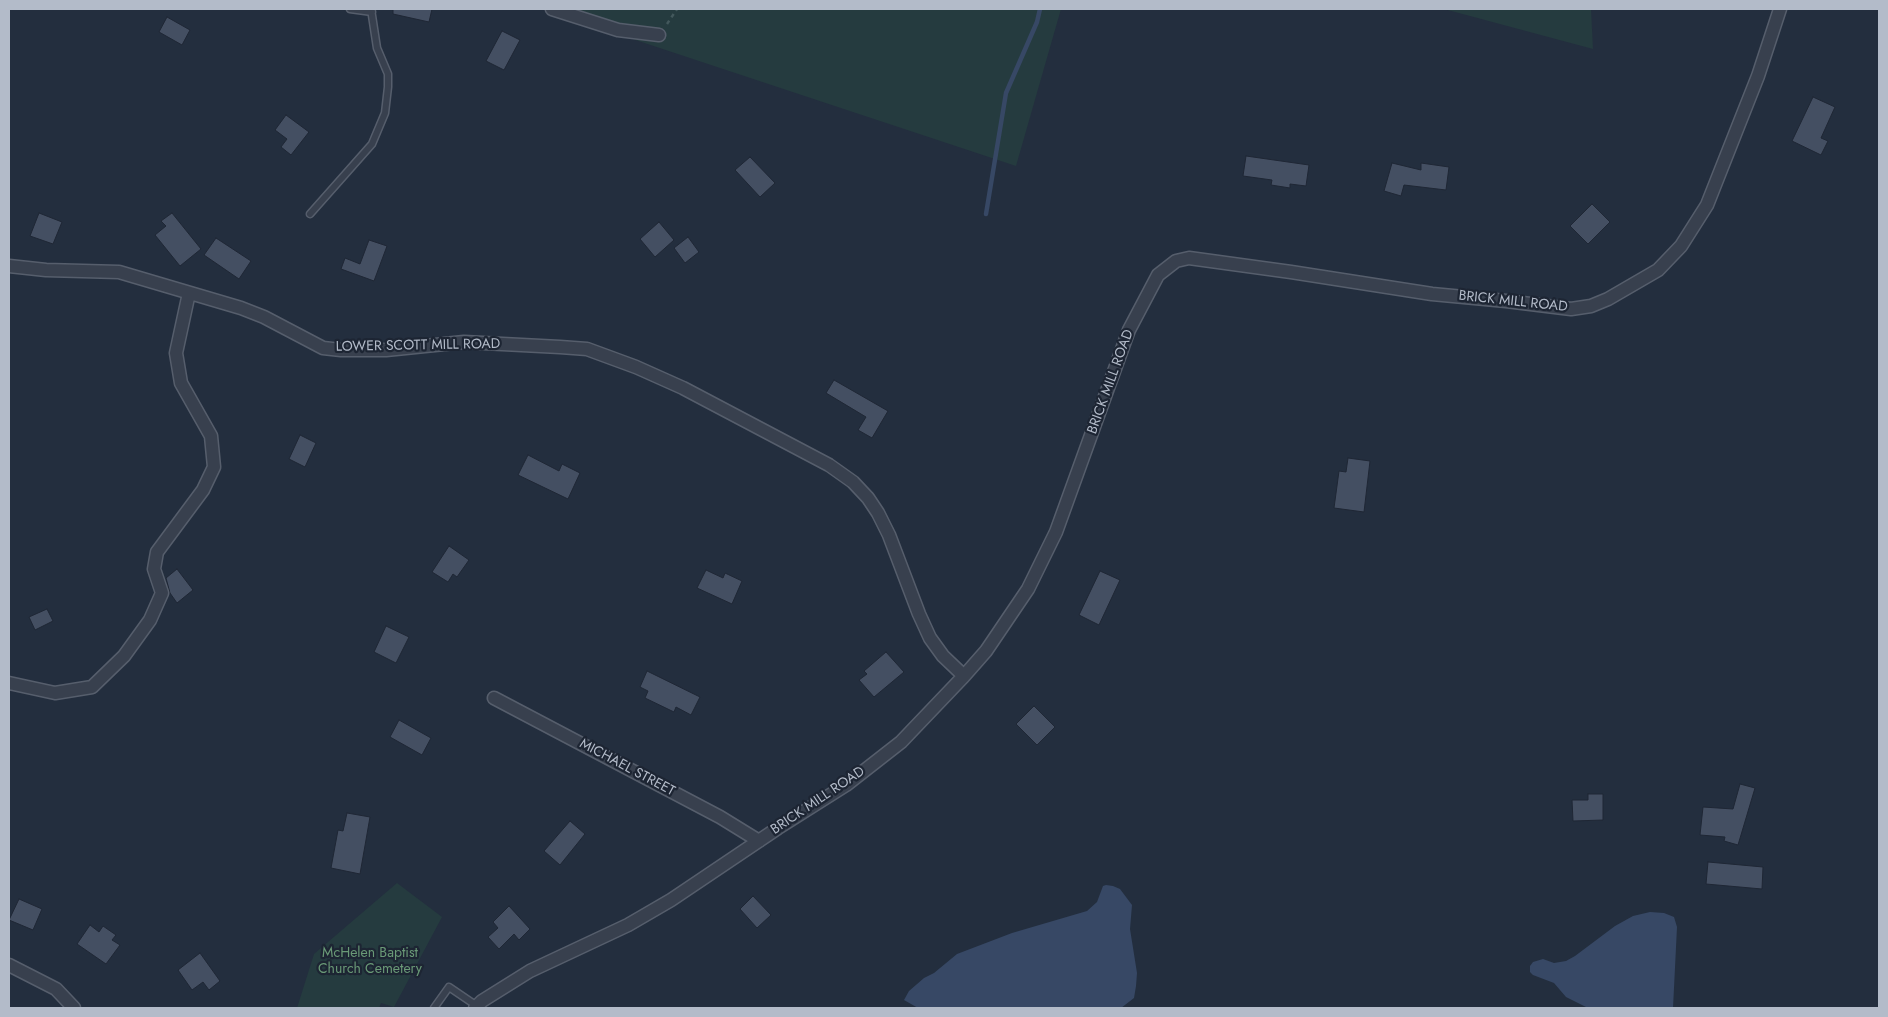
<!DOCTYPE html>
<html>
<head>
<meta charset="utf-8">
<style>
	body { margin:0 }
	#map { position:relative; width:1888px; height:1017px; overflow:hidden; background:#232e3e; font-family:Jost,sans-serif }
	canvas { display:block }
	.frame { position:absolute; inset:0; border:10px solid #b3bbc9; pointer-events:none }
</style>
</head>
<body>
<div id="map">
<canvas width="1888" height="1017"></canvas>
<div class="frame"></div>
</div>
<script>
const ctx = document.querySelector('canvas').getContext('2d');
ctx.lineJoin = 'round';
function fillPath(path, color) { ctx.fillStyle = color; ctx.fill(path, 'evenodd'); }
const shape = rows => new Path2D(rows.map(r => 'M' + r).join(''));
function stroke(path, color, width, dash) { ctx.strokeStyle = color; ctx.lineWidth = width; ctx.lineCap = dash ? 'butt' : 'round'; ctx.setLineDash(dash || []); ctx.stroke(path); }
function write(font, color, halo, rows, align = 'center') {
  ctx.font = font + ' Jost,sans-serif'; ctx.lineWidth = 4.5; ctx.setLineDash([]); ctx.textBaseline = 'middle'; ctx.strokeStyle = halo; ctx.fillStyle = color; for (const [text, x, y, turn = 0] of rows) {
    ctx.save(); ctx.translate(x, y); ctx.rotate((+turn || 0) * Math.PI / 180); ctx.textAlign = isNaN(turn) ? turn : align; if (halo) ctx.strokeText(text, 0, 0); ctx.fillText(text, 0, 0); ctx.restore();
  }
}
fillPath(shape([
	[548,9,1061,9,1016,166,551,12],
	[1444,9,1591,9,1593,49],
	[397,883,442,917,394,1007,381,1003,379,1008,297,1008,314,954]
]), '#253b3f');
fillPath(shape([
	[1106,885,1113,886,1120,889,1132,905,1130,929,1137,973,1136,986,1134,998,1121,1008,918,1008,904,1000,909,991,924,978,934,973,957,954,1012,933,1087,911,1097,902,1103,886],
	[1650,912,1664,913,1674,917,1677,927,1673,1008,1588,1008,1566,997,1554,983,1533,975,1530,972,1530,966,1533,962,1543,959,1554,963,1566,961,1575,956,1615,926,1633,916]
]), '#374865');
stroke(shape([
	[986,214,1006,93,1037,22,1040,9]
]), '#374865', 4.5);
const building = shape([
	[393,9,432,9,429,22,393,14,393,9],
	[167,17,190,30,182,45,159,32,167,17],
	[502,31,520,40,504,70,486,61,502,31],
	[1813,97,1835,107,1821,138,1828,141,1821,155,1792,141,1813,97],
	[286,115,309,132,291,155,281,147,287,139,275,130,286,115],
	[1246,156,1309,165,1306,186,1290,184,1290,188,1271,185,1272,180,1243,176,1246,156],
	[750,157,775,183,760,197,735,170,750,157],
	[1392,163,1421,170,1421,163,1449,167,1446,190,1404,185,1401,196,1384,191,1392,163],
	[1592,204,1610,222,1588,244,1570,226,1592,204],
	[39,213,62,222,53,244,30,236,39,213],
	[172,213,201,249,180,266,155,235,166,226,161,221,172,213],
	[659,222,674,240,655,257,640,239,659,222],
	[688,237,699,252,685,263,674,248,688,237],
	[216,238,251,261,239,279,204,255,216,238],
	[369,240,387,246,374,281,341,269,345,258,360,264,369,240],
	[834,380,888,411,872,438,858,430,866,417,826,393,834,380],
	[300,435,316,443,305,467,289,459,300,435],
	[528,455,559,471,562,464,580,473,568,499,518,475,528,455],
	[1348,458,1370,461,1364,512,1334,508,1339,471,1346,472,1348,458],
	[449,546,469,560,457,577,453,574,448,582,432,572,449,546],
	[177,569,193,590,177,603,170,593,166,578,177,569],
	[706,570,723,578,725,573,742,581,732,604,697,588,706,570],
	[1100,571,1120,580,1099,625,1079,615,1100,571],
	[47,609,53,621,35,630,29,617,47,609],
	[386,626,409,637,396,663,374,652,386,626],
	[886,652,904,672,874,697,859,680,867,674,864,671,886,652],
	[647,671,700,697,691,715,676,707,674,712,645,698,648,691,640,687,647,671],
	[1034,706,1055,727,1037,745,1016,724,1034,706],
	[399,720,431,738,422,755,390,737,399,720],
	[1740,784,1755,788,1738,845,1724,841,1725,837,1700,835,1703,807,1733,809,1740,784],
	[1588,794,1603,794,1603,820,1573,821,1572,800,1588,800,1588,794],
	[347,813,370,817,360,874,331,868,338,830,343,831,347,813],
	[570,821,585,834,560,865,544,851,570,821],
	[1708,862,1763,867,1762,889,1706,884,1708,862],
	[753,896,771,915,757,928,740,909,753,896],
	[19,899,42,909,33,930,9,920,19,899],
	[509,906,530,929,519,940,514,934,499,949,488,937,498,928,493,922,509,906],
	[90,925,99,932,103,926,116,935,112,940,120,945,106,964,77,944,90,925],
	[200,953,220,981,209,990,203,982,192,990,178,970,200,953]
]);
fillPath(building, '#444f62');
stroke(building, '#1f2735', 1);
const service = shape([
	[350,9,372,12],
	[310,214,372,144,385,113,388,87,388,74,377,48,371,9],
	[434,1008,449,987,477,1006]
]);
const minor = shape([
	[552,9,618,30,659,35],
	[9,266,46,270,119,272,241,308,264,317,323,348,341,350,386,350,464,342,560,347,587,349,636,367,683,388,829,465,853,482,868,498,878,513,889,535,919,614,930,638,943,656,964,676],
	[9,683,55,693,92,687,124,656,150,620,162,593,154,569,157,552,203,490,214,467,211,436,181,383,176,353,189,293],
	[494,698,720,817,759,841],
	[9,965,56,989,74,1008],
	[475,1008,482,1001,530,971,628,925,671,900,778,828,846,785,901,742,964,676,986,651,1028,589,1056,532,1129,330,1158,275,1176,261,1189,258,1291,272,1432,294,1506,301,1571,309,1591,306,1608,299,1658,270,1681,246,1707,205,1758,76,1780,9]
]);
stroke(service, '#565e6c', 9);
stroke(minor, '#565e6c', 15);
stroke(shape([
	[667,24,677,9]
]), '#43585c', 2.5, [4, 4]);
stroke(service, '#38404e', 6);
stroke(minor, '#38404e', 12);
write('14px', '#b3bbc9', '#1d2533', [
	["BRICK MILL ROAD",1513,302,6],
	["LOWER SCOTT MILL ROAD",418,346,-1],
	["BRICK MILL ROAD",1111,382,-70],
	["MICHAEL STREET",627,768,28],
	["BRICK MILL ROAD",818,801,-34]
]);
write('14px', '#6a9a77', '#1d2533', [
	["McHelen Baptist",370,954],
	["Church Cemetery",370,970]
]);
</script>
</body>
</html>
